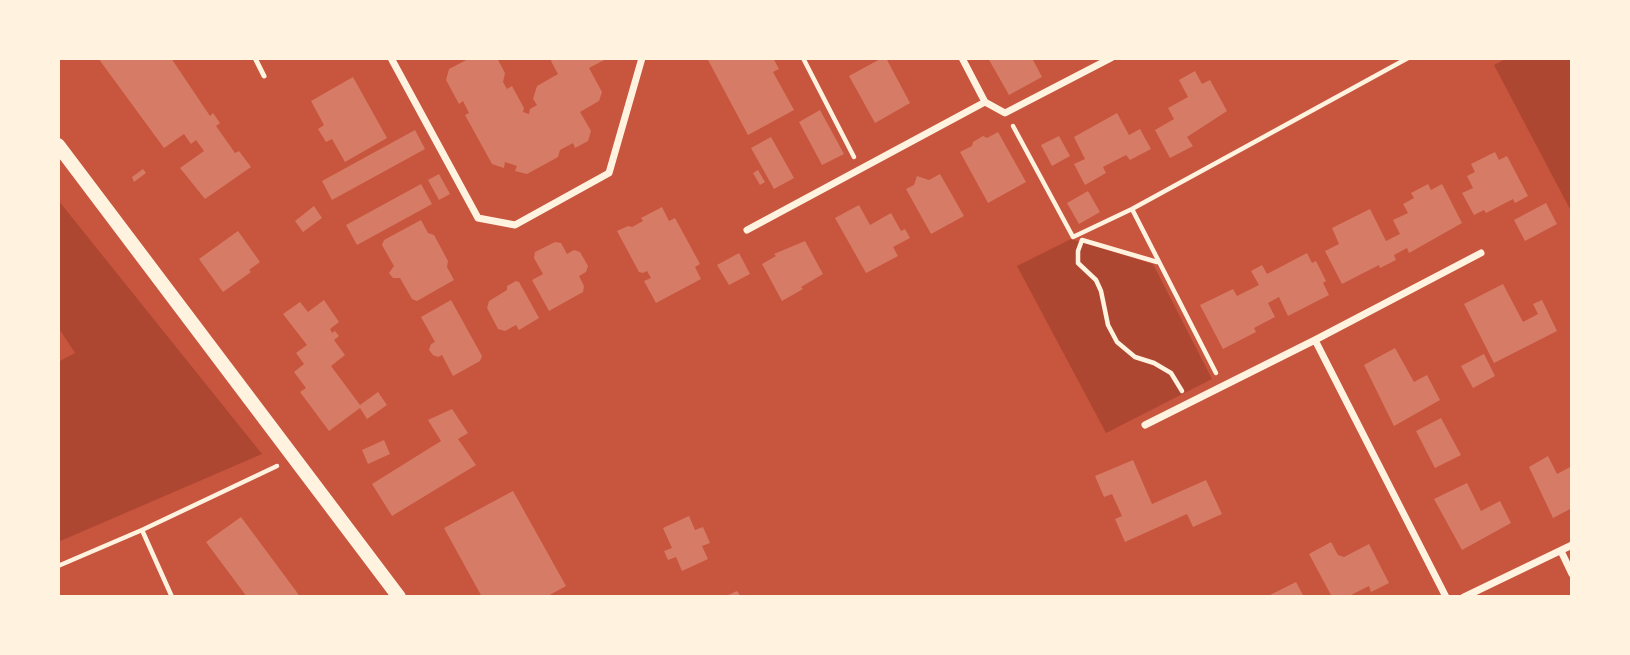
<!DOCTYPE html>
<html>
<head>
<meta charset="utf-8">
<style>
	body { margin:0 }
	#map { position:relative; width:1630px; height:655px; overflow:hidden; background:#c8553d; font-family:Georgia,serif }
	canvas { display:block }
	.frame { position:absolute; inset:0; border:60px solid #fff3e0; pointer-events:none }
</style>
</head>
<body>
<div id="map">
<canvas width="1630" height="655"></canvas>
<div class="frame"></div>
</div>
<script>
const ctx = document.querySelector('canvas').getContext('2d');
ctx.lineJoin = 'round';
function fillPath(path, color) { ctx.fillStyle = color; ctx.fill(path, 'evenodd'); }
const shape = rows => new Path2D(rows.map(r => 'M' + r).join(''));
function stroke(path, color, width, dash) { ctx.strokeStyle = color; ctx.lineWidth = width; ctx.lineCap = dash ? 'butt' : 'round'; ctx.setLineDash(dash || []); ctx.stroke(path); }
fillPath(shape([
	[1507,58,1572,58,1572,213,1494,65],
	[58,200,262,454,58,542,58,362,75,353,58,327],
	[1071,239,1153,264,1212,379,1106,433,1017,266]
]), '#ae4732');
fillPath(shape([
	[98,58,171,58,210,116,213,113,220,123,216,126,235,153,239,151,251,167,205,199,180,168,204,151,196,140,191,144,184,134,164,148],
	[470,58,497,58,505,73,503,82,507,89,512,86,524,108,523,112,529,114,530,109,537,105,533,99,537,86,558,74,551,61,552,58,608,58,589,68,602,92,599,101,580,112,591,131,588,141,575,148,573,143,560,150,558,157,527,174,515,171,517,166,505,162,504,168,492,164,465,115,469,113,463,101,459,104,446,80,449,69],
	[707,58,773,58,779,69,773,72,794,110,748,135],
	[882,58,886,58,910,103,875,123,849,76],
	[988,58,1032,58,1042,77,1009,95],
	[1195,71,1202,84,1210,80,1227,111,1187,137,1193,146,1170,158,1155,130,1174,119,1168,108,1188,97,1179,80],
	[353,77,387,138,345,162,332,139,326,142,318,129,324,125,311,101],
	[820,110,844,154,822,165,799,122],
	[1117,113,1129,135,1140,129,1151,149,1130,160,1126,155,1103,167,1106,173,1085,185,1074,164,1085,159,1074,137],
	[415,130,425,149,332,200,322,181],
	[998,132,1026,182,988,203,960,152,972,146,973,142,983,136,987,138],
	[1059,136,1070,156,1052,166,1041,145],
	[771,137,794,178,774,189,751,148],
	[1495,152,1499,160,1507,156,1528,196,1515,203,1513,199,1486,213,1484,210,1474,215,1462,193,1473,188,1467,176,1475,172,1471,164],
	[143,169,146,173,134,182,132,177],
	[758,170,765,182,760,185,753,173],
	[439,174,450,194,439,200,428,180],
	[940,174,964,216,931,234,906,189,914,185,917,176,929,180],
	[421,184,432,204,357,245,346,225],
	[1428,184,1431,190,1442,184,1462,223,1409,253,1407,248,1394,255,1396,260,1380,268,1379,265,1342,284,1325,251,1339,244,1332,228,1370,209,1386,241,1400,234,1393,220,1408,213,1403,204,1414,198,1411,193],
	[1088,191,1100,212,1079,224,1067,203],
	[1546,203,1557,224,1525,241,1514,220],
	[859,205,870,225,891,213,901,231,905,229,910,238,893,247,898,256,866,273,835,218],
	[314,206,322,218,303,232,295,221],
	[662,207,669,221,675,218,700,264,695,267,701,279,656,303,644,281,651,278,647,271,643,273,639,272,617,231,628,226,632,227,643,221,641,218],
	[421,220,428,233,434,235,448,261,447,267,454,280,417,301,412,299,400,278,393,278,389,273,394,266,382,245,384,240],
	[238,231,260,262,249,270,251,272,223,292,199,259],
	[805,241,823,274,801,287,803,289,782,301,762,264,776,256,774,254],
	[555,242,561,243,567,254,574,250,580,252,588,266,586,272,579,276,584,286,583,292,549,311,532,280,543,274,534,258,535,252],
	[739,253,750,274,729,285,717,265],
	[1307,253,1312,263,1316,261,1326,281,1323,283,1329,295,1288,316,1279,297,1268,303,1275,317,1254,328,1256,332,1223,349,1200,305,1233,289,1237,296,1259,285,1251,271,1262,265,1267,274],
	[516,281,519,282,539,318,519,330,516,325,505,331,498,329,487,308,489,301,507,290,507,286],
	[1503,284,1523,322,1538,314,1533,304,1542,300,1557,331,1494,363,1464,304],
	[324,300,339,322,330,329,332,333,335,331,339,336,334,340,345,355,331,366,360,405,378,392,387,405,367,419,360,408,329,431,300,392,306,388,294,372,304,364,296,353,307,345,283,314,300,302,308,312],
	[451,300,482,356,480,361,453,376,442,355,438,357,433,355,429,350,431,344,435,342,421,317],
	[1395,348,1414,382,1427,375,1440,400,1394,426,1364,365],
	[1484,354,1495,376,1473,388,1461,366],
	[452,409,468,433,458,439,476,465,392,516,372,484,441,441,428,420],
	[1441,418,1461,455,1435,468,1416,431],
	[384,440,390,454,368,464,362,450],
	[1548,456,1557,474,1572,466,1572,508,1553,518,1529,467],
	[1133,460,1152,504,1206,480,1222,514,1193,527,1187,514,1125,542,1115,519,1122,516,1112,494,1104,497,1095,476],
	[1467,483,1481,511,1500,501,1511,523,1462,550,1434,499],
	[513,491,566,586,546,597,482,597,444,528],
	[689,516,695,530,703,527,710,543,702,546,708,559,682,571,676,557,668,560,664,551,672,548,663,528],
	[241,517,296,591,300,597,247,597,206,542],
	[1331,542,1338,555,1344,557,1369,544,1389,583,1371,592,1369,586,1347,597,1332,597,1309,554],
	[1296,582,1304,597,1266,597],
	[737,591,741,597,724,597]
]), '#d67c66');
stroke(shape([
	[803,58,854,157],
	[1013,126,1073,237,1132,209,1216,373],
	[1132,209,1408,58],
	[1082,240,1078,251,1078,263,1096,280,1101,291,1108,325,1117,342,1135,357,1154,363,1171,373,1182,391],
	[1082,240,1157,262],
	[142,530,172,597],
	[58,566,142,530,277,466]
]), '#fff3e0', 4.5);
stroke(shape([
	[255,58,264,76]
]), '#fff3e0', 5);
stroke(shape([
	[391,58,478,218,515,225,609,173,642,58],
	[985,102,1005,113,1111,58],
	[747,230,985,102,962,58],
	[1315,340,1446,597],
	[1145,425,1315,340,1481,253],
	[1561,551,1572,574],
	[1464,597,1572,545]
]), '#fff3e0', 7);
stroke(shape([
	[58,145,399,597]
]), '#fff3e0', 14);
</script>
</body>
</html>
